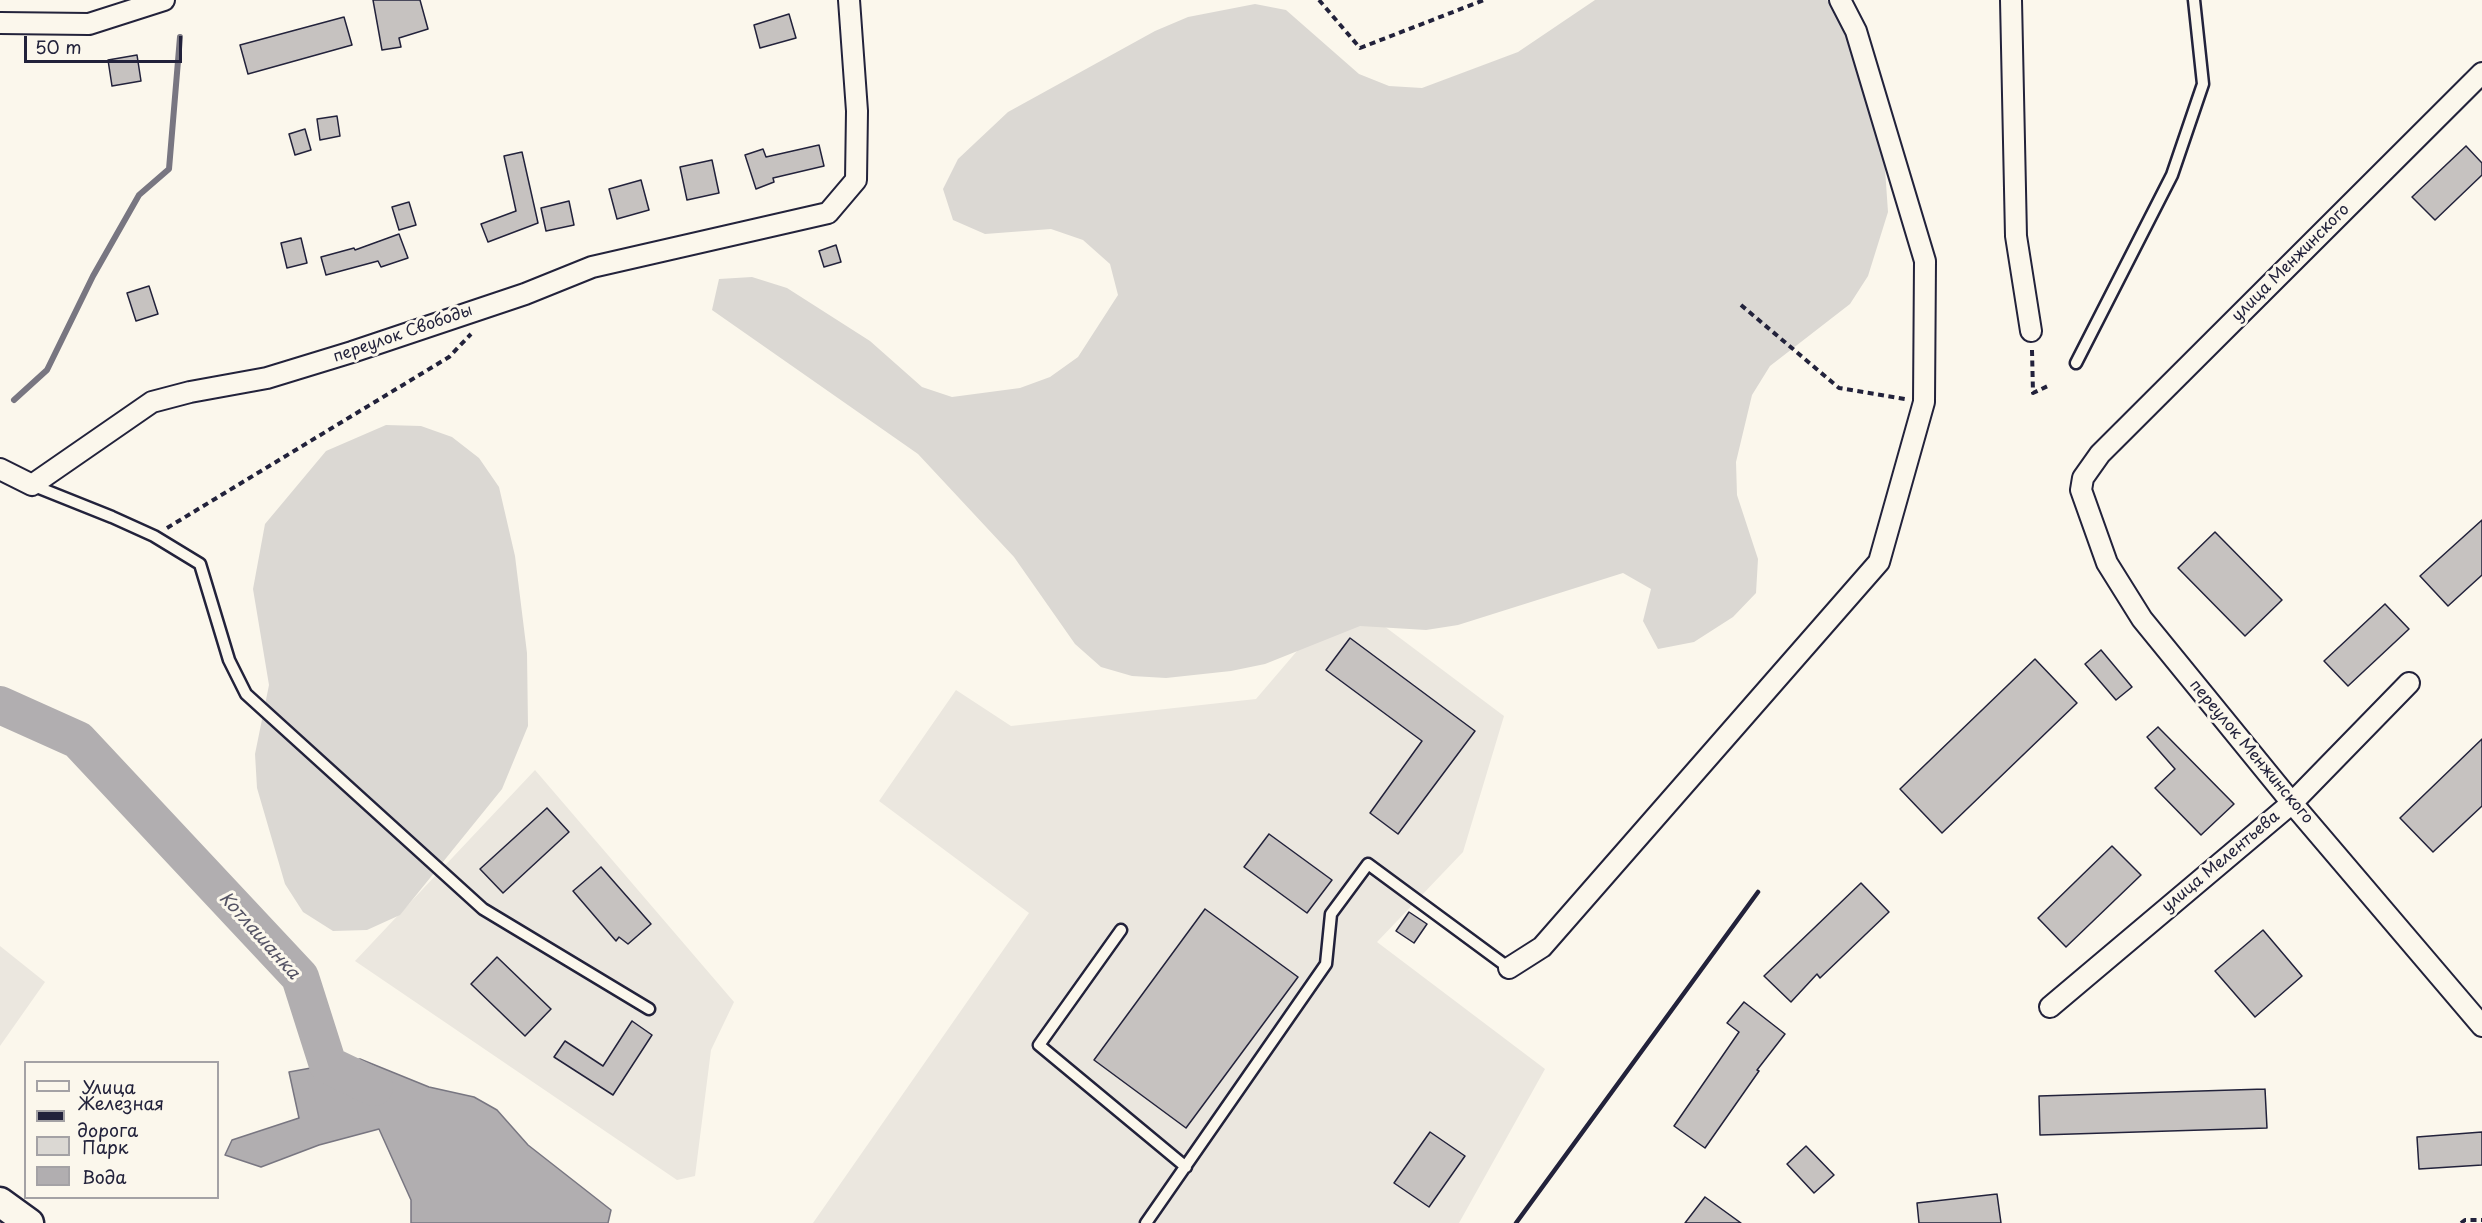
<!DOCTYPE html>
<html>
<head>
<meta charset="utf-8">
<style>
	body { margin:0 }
	#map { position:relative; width:2482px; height:1223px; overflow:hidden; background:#fbf7ec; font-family:"Playpen Sans",sans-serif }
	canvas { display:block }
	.legend { position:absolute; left:24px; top:1061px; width:195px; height:138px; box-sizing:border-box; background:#fbf7ec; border:2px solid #a4a2a5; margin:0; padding:8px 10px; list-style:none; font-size:18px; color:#22223b }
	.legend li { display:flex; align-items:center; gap:12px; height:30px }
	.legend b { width:30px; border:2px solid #a4a2a5 }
	.scale { position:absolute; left:24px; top:36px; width:158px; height:27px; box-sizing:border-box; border:3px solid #22223b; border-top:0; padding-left:8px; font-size:18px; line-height:21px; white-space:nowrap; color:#22223b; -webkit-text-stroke:4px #fbf7ec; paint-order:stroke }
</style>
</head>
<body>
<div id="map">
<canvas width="2482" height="1223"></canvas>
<ul class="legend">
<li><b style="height:8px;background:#fbf7ec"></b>Улица</li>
<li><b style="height:8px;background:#22223b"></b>Железная дорога</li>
<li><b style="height:16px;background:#dbd8d3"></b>Парк</li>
<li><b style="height:16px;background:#b1aeb0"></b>Вода</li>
</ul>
<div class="scale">50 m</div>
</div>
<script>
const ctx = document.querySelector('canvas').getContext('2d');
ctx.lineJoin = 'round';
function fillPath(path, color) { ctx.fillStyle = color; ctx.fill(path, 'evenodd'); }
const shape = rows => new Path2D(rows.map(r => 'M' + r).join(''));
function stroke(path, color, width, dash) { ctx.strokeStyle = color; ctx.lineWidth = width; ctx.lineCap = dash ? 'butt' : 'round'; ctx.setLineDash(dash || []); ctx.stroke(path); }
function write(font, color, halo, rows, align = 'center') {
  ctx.font = font + ' "Playpen Sans",sans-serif'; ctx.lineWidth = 6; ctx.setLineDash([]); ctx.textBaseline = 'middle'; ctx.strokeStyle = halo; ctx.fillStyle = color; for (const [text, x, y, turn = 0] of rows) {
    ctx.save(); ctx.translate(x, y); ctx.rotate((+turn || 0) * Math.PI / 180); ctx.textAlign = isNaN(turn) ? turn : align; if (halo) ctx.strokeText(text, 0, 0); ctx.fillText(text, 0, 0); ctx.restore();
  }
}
fillPath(shape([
	[1344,596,1504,716,1463,852,1377,942,1545,1069,1459,1223,813,1223,1029,913,879,801,956,690,1011,726,1256,699],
	[535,770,734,1002,711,1050,695,1176,677,1180,355,961],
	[0,946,45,982,0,1046]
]), '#ebe7df');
fillPath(shape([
	[1595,0,1827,0,1838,13,1866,76,1883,140,1888,212,1868,276,1850,304,1770,366,1752,395,1736,462,1737,495,1758,559,1756,593,1733,617,1694,642,1658,649,1643,621,1651,589,1623,573,1458,625,1426,630,1360,626,1265,664,1231,671,1166,678,1132,676,1101,667,1075,644,1014,557,918,454,712,310,719,279,752,277,787,288,870,341,922,387,952,397,1020,388,1050,377,1078,357,1118,295,1110,264,1083,240,1051,229,985,234,953,220,943,189,958,159,1008,112,1155,31,1188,17,1255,4,1286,10,1359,74,1389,86,1422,88,1518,52],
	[386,425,421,426,452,437,479,458,499,487,515,556,527,653,528,726,502,789,400,915,367,930,333,931,303,912,285,884,257,788,255,754,269,685,253,589,265,524,326,451]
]), '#dbd8d3');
const water = shape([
	[360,1059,429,1087,474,1097,497,1110,528,1145,611,1210,608,1223,411,1223,411,1200,379,1129,319,1145,261,1167,225,1155,232,1140,299,1118,289,1072,360,1059]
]);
fillPath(water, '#b1aeb0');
stroke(water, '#787681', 1.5);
stroke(shape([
	[14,400,47,370,93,276,139,195,169,169,180,37]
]), '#787681', 6);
stroke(shape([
	[0,705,78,740,300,977,328,1065,374,1087]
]), '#b1aeb0', 38);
const building = shape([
	[373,0,420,0,428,29,399,38,401,47,382,50,373,0],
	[789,14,796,38,760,48,754,25,789,14],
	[344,17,352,45,248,74,240,45,344,17],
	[137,55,141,81,112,86,108,60,137,55],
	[337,116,340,136,320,140,317,119,337,116],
	[305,129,311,150,295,155,289,134,305,129],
	[819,145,824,166,773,178,774,182,756,189,745,155,763,149,766,157,819,145],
	[2466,146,2482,163,2482,175,2435,220,2412,197,2466,146],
	[522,152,538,223,488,242,481,224,516,211,504,156,522,152],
	[712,160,719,193,687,200,680,167,712,160],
	[641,180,649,210,617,219,609,189,641,180],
	[569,201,574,225,546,231,541,208,569,201],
	[409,202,416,225,399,230,392,207,409,202],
	[399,234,408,258,381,267,378,261,326,275,321,257,354,248,355,250,399,234],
	[301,238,307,263,287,268,281,243,301,238],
	[836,245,841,262,824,267,819,251,836,245],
	[149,286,158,314,136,321,127,293,149,286],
	[2482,520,2482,575,2448,606,2420,576,2482,520],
	[2215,532,2282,600,2245,636,2178,568,2215,532],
	[2385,604,2409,629,2348,686,2324,661,2385,604],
	[1350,638,1475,731,1398,834,1370,813,1422,741,1326,670,1350,638],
	[2101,650,2132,687,2116,700,2085,664,2101,650],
	[2035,659,2077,703,1942,833,1900,789,2035,659],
	[2158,727,2234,804,2201,835,2155,788,2175,769,2147,737,2158,727],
	[2482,739,2482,806,2433,852,2400,818,2482,739],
	[547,808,569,832,503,893,480,869,547,808],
	[1269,834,1332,880,1307,913,1244,867,1269,834],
	[2112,846,2141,875,2066,947,2038,918,2112,846],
	[601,867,651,924,628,944,619,937,616,941,573,891,601,867],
	[1861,883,1889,912,1820,978,1817,974,1791,1002,1764,976,1861,883],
	[1205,909,1298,977,1186,1128,1094,1060,1205,909],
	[1409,912,1427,924,1414,943,1396,931,1409,912],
	[2263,930,2302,976,2255,1017,2215,971,2263,930],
	[497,957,551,1009,525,1036,471,984,497,957],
	[1744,1002,1785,1034,1757,1070,1759,1071,1705,1148,1674,1126,1739,1032,1727,1023,1744,1002],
	[632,1021,652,1035,613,1095,554,1057,565,1041,603,1066,632,1021],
	[2265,1089,2267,1128,2040,1135,2039,1096,2265,1089],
	[1430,1132,1465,1156,1429,1207,1394,1183,1430,1132],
	[2482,1132,2482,1165,2419,1169,2417,1137,2482,1132],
	[1806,1146,1834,1175,1814,1193,1787,1164,1806,1146],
	[1997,1194,2001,1223,1919,1223,1917,1203,1997,1194],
	[1705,1197,1741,1223,1685,1223,1705,1197]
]);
fillPath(building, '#c6c2c0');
stroke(building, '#22223b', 1.5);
const service = shape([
	[2076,363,2172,175,2203,84,2194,0],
	[32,485,112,517,154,536,200,564,229,660,246,694,483,909,649,1009],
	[1121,930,1039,1045,1186,1167],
	[1146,1223,1326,964,1331,914,1368,864,1509,968]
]);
const minor = shape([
	[2011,0,2016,236,2031,331],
	[0,23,89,24,164,0],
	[2482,73,2100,454,2083,478,2081,490,2107,563,2142,619,2292,803,2482,1026],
	[0,469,32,485,152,402,190,392,267,378,352,352,525,294,592,267,828,213,856,180,857,111,849,0],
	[1509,968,1542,947,1879,562,1924,402,1925,261,1856,31,1840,0],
	[2050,1007,2292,803,2409,683]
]);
const secondary = shape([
	[0,1202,29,1223]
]);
stroke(service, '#22223b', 15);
stroke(minor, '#22223b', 24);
stroke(secondary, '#22223b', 33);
stroke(shape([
	[1319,0,1360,48,1484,0],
	[1741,305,1839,388,1905,399],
	[2032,350,2033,393,2050,385],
	[167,528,449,357,471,334],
	[2461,1223,2465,1220,2482,1220]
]), '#22223b', 4, [6, 4.5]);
stroke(service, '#fbf7ec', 10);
stroke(minor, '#fbf7ec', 20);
stroke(secondary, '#fbf7ec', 28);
stroke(shape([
	[1516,1223,1758,892]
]), '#22223b', 4.5);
write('16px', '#22223b', '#fbf7ec', [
	["улица Менжинского",2291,263,-45],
	["переулок Свободы",403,334,-19],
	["переулок Менжинского",2251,752,50],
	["улица Мелентьева",2221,862,-40]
]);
write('italic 18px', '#545364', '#fbf7ec', [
	["Котлашанка",259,936,48]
]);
</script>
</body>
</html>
